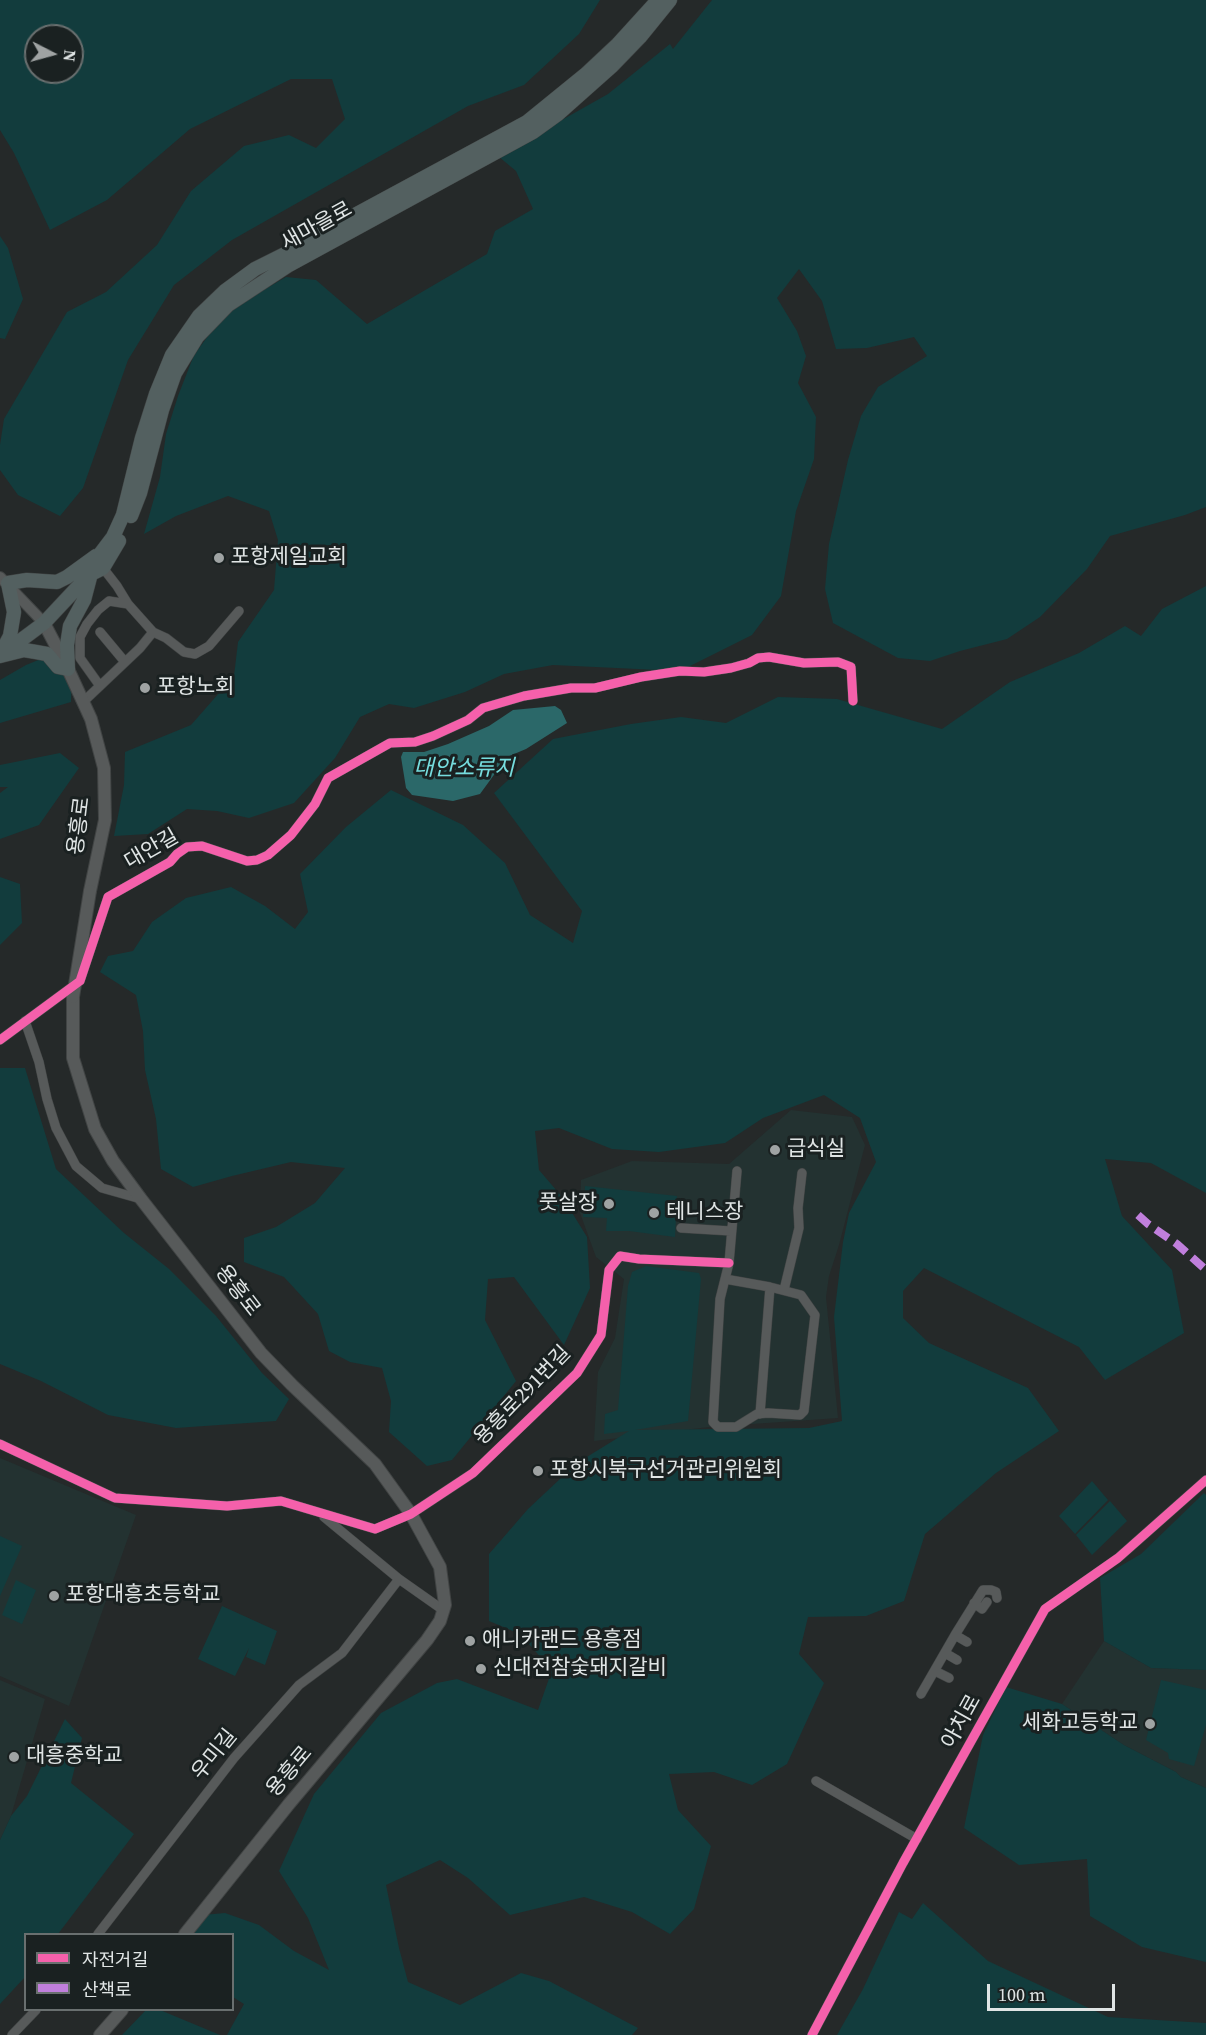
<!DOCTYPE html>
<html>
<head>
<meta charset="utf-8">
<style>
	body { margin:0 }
	#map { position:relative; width:1206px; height:2035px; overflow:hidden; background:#252929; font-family:"Source Serif 4","Noto Sans KR",serif }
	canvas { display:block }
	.legend { position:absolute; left:24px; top:1933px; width:210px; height:78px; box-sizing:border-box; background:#1a2121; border:2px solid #696f6f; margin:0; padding:8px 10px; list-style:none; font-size:18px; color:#e0e5e5 }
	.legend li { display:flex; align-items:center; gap:12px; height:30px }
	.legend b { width:30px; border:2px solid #696f6f }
	.north { position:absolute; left:24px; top:24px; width:60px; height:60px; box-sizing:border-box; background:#1a2121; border:2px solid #696f6f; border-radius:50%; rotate:96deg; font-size:16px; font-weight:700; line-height:24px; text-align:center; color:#e0e5e5 }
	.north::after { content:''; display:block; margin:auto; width:21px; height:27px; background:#9fa3a3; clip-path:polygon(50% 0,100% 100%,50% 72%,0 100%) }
	.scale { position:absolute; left:987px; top:1984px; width:128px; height:27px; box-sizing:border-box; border:3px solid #e0e5e5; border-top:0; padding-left:8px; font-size:18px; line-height:21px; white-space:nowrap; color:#e0e5e5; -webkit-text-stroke:4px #1a2121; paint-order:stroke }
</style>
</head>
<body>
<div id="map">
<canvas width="1206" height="2035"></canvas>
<ul class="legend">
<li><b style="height:8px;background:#f560ab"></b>자전거길</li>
<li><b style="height:8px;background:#c07fdc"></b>산책로</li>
</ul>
<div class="north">N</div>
<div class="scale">100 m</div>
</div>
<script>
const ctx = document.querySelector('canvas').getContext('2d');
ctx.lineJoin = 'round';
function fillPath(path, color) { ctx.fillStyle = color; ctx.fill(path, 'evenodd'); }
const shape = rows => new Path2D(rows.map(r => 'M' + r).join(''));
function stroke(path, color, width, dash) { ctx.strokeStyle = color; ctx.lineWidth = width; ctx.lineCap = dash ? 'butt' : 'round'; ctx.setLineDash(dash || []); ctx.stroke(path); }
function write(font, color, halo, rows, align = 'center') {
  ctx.font = font + ' "Source Serif 4","Noto Sans KR",serif'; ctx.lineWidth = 6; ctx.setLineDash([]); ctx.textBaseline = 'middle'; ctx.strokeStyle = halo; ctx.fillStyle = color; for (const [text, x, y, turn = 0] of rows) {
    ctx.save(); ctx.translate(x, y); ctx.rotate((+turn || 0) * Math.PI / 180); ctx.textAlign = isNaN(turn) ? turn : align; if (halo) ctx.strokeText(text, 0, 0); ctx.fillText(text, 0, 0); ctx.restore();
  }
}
fillPath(shape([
	[791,1110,852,1117,865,1145,839,1245,829,1276,826,1297,838,1418,709,1427,594,1441,598,1372,615,1338,624,1279,596,1257,580,1213,581,1180,632,1161,729,1164],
	[0,1458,136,1515,69,1706,0,1676],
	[1104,1641,1151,1668,1206,1670,1206,1788,1181,1777,1176,1772,1124,1745,1062,1704],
	[0,1680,45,1699,11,1816,0,1840]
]), '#233231');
fillPath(shape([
	[0,0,600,0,579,34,524,85,468,106,232,240,174,285,128,360,83,488,60,516,18,495,0,470,0,445,4,419,67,312,106,292,157,245,191,191,244,146,289,135,316,148,345,119,332,79,291,79,190,129,107,200,50,230,14,153,0,130],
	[36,36,72,36,72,72,36,72],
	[712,0,1206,0,1206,507,1185,515,1110,536,1087,569,1040,617,1007,639,960,651,930,661,898,658,833,623,825,589,829,544,848,460,861,416,878,387,927,356,914,337,867,348,836,349,822,301,799,269,777,298,797,331,806,356,798,383,816,417,814,459,796,511,781,596,752,635,680,671,553,665,504,674,465,692,414,708,389,704,360,717,335,758,294,803,249,818,217,811,187,809,148,834,114,836,124,785,125,752,191,725,234,676,238,642,274,590,278,540,269,511,228,496,176,516,144,534,160,477,166,434,178,396,194,355,222,317,234,307,286,277,316,280,367,324,487,254,495,231,533,209,516,171,498,156,608,94,670,44,673,49],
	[0,236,8,248,23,299,5,339,0,338],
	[1206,586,1206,1193,1151,1163,1105,1159,1122,1216,1172,1270,1184,1333,1105,1380,1079,1347,924,1268,903,1291,903,1318,929,1343,1028,1388,1059,1431,996,1473,925,1534,904,1601,866,1616,808,1617,799,1654,824,1683,787,1764,752,1785,714,1772,669,1774,678,1810,711,1846,694,1909,670,1934,632,1912,584,1897,510,1915,468,1878,440,1860,386,1885,399,1948,408,1982,460,2005,521,1973,549,1981,638,2028,632,2035,227,2035,244,2004,233,1997,232,1934,191,1934,203,1915,225,1913,259,1925,294,1951,329,1970,308,1918,279,1871,314,1794,381,1713,437,1683,457,1679,538,1710,552,1670,520,1634,489,1621,489,1554,528,1509,577,1463,629,1431,604,1434,605,1414,618,1410,628,1286,632,1272,646,1266,699,1273,701,1279,688,1421,635,1430,809,1428,842,1421,834,1317,843,1242,849,1213,876,1162,860,1118,824,1095,763,1118,725,1143,659,1152,612,1149,559,1128,535,1131,539,1170,563,1198,587,1237,590,1288,564,1345,514,1277,488,1279,485,1320,516,1381,452,1460,427,1466,389,1432,391,1401,382,1368,350,1362,329,1351,318,1314,284,1277,244,1262,244,1238,276,1227,315,1203,345,1168,291,1162,232,1176,193,1187,161,1169,156,1119,145,1070,143,1031,136,995,100,972,108,956,133,951,152,922,186,898,231,887,265,906,295,929,308,912,300,874,346,827,391,790,463,825,505,863,530,915,573,943,582,911,494,793,553,739,631,724,681,717,726,723,778,697,837,699,942,729,1010,682,1079,653,1125,626,1141,636,1162,609],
	[58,652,72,674,71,702,0,723,0,680,26,665],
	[60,753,79,768,39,825,0,839,0,793,8,787,0,787,0,765],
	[0,877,20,884,22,923,0,945],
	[0,1068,25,1068,56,1169,124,1233,169,1269,216,1316,262,1373,289,1399,276,1421,176,1428,108,1415,41,1381,0,1364],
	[585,1186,677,1196,675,1237,629,1231,606,1231,607,1218,583,1217],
	[1092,1481,1108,1500,1075,1534,1059,1516],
	[1204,1493,1206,1495,1206,1670,1151,1668,1104,1641,1100,1578,1141,1554],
	[1110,1501,1127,1521,1092,1555,1076,1535],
	[0,1536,22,1546,0,1596],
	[16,1580,36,1590,22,1624,2,1615],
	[222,1606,277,1631,265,1665,246,1657,249,1648,235,1676,198,1659],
	[1161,1680,1206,1690,1206,1725,1194,1766,1169,1759,1168,1753,1146,1740],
	[1006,1687,1062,1704,1124,1745,1176,1772,1181,1777,1206,1788,1206,1962,1142,1947,1090,1916,1087,1859,1019,1865,964,1828,983,1735],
	[65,1719,82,1738,71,1783,134,1834,58,1934,26,1934,25,1977,0,2004,0,1840,11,1816,27,1796],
	[923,1903,988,1961,1108,2017,1206,2023,1206,2035,837,2035,863,1989,899,1912,912,1919],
	[146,2010,160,2010,220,2035,122,2035]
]), '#123c3d');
fillPath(shape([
	[555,706,561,710,567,723,526,749,507,757,480,794,453,801,412,795,406,788,401,757,403,752,424,752,448,744,489,726,513,710]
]), '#2b6869');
const minor = shape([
	[103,568,117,586,128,604],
	[100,632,125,662],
	[153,632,166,638,184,652,195,654,209,646,239,611],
	[83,702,140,648,153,632,128,604,109,601,98,610,87,624,80,637,80,658,100,686],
	[25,1021,39,1062,47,1099,56,1128,76,1166,102,1188,141,1199],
	[0,1040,80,981,108,897,170,862,177,854,187,847,202,846,247,861,257,860,268,855,291,835,315,804,328,778,390,743,415,742,433,736,468,720,483,708,524,696,571,688,595,688,641,677,680,671,704,672,731,668,749,663,758,658,769,657,804,663,838,662,851,667,853,701],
	[681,1228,731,1231],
	[725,1279,770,1287,801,1295,815,1315,804,1411,800,1415,768,1413,757,1414,736,1427,718,1427,713,1422,720,1299,729,1263,737,1171],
	[784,1290,799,1228,798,1208,802,1173],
	[760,1414,770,1287],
	[0,1444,115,1498,227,1506,281,1501,375,1529,411,1514,473,1473,577,1373,601,1335,609,1270,620,1256,639,1259,729,1263],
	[324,1517,399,1579,443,1610],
	[974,1603,982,1609,987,1602],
	[955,1635,983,1590,991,1590,996,1592,997,1598],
	[945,1653,957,1660],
	[935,1671,949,1678],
	[921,1694,955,1635,967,1642],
	[816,1781,917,1839],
	[98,1934,234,1758,299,1685,342,1653,399,1579],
	[12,2035,36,2010],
	[812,2035,903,1863,1045,1609,1118,1558,1206,1480]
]);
const tertiary = shape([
	[0,577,44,623]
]);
const secondary = shape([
	[44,623,68,669,91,719,104,768,105,820,90,891],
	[73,997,73,1058,95,1129,113,1161,141,1199,261,1353,292,1385,375,1464,411,1514,440,1567,445,1605,440,1621,427,1640,289,1804,185,1934],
	[100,2035,122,2010]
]);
const primary = shape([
	[131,516,140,493,162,410,175,373,197,337,228,305,289,265,533,132,558,114,612,66,640,37,670,0],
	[5,652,44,623,89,575,103,568,119,541],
	[1,653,10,636,14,612,8,583,27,580,57,582,67,577,96,556],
	[0,656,24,650,36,652,47,654,58,667,68,669,67,645,70,626,84,600,94,562,113,537,123,515,142,438,156,394,172,355,199,316,225,291,255,269,287,253,329,229,527,122,586,74,618,44,658,0]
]);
stroke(minor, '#414444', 10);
stroke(tertiary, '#414444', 12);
stroke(secondary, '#414444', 14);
stroke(primary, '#414444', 15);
stroke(minor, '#575a5a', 9);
stroke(tertiary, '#575a5a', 10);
stroke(secondary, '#575a5a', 12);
stroke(primary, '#536060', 14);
const secondaryBridge = shape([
	[73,997,90,891]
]);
stroke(secondaryBridge, '#414444', 14, []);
stroke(secondaryBridge, '#575a5a', 12);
stroke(shape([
	[1138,1215,1148,1224,1177,1244,1206,1270]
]), '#c07fdc', 8, [15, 8]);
stroke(shape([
	[0,1040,80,981,108,897,170,862,177,854,187,847,202,846,247,861,257,860,268,855,291,835,315,804,328,778,390,743,415,742,433,736,468,720,483,708,524,696,571,688,595,688,641,677,680,671,704,672,731,668,749,663,758,658,769,657,804,663,838,662,851,667,853,701],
	[0,1444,115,1498,227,1506,281,1501,375,1529,411,1514,473,1473,577,1373,601,1335,609,1270,620,1256,639,1259,729,1263],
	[812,2035,903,1863,1045,1609,1118,1558,1206,1480]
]), '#f560ab', 9);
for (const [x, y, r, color] of [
	[219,558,6,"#9fa3a3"],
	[145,688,6,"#9fa3a3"],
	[775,1150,6,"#9fa3a3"],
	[609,1204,6,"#9fa3a3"],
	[654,1213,6,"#9fa3a3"],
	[538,1471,6,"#9fa3a3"],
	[54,1596,6,"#9fa3a3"],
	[470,1641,6,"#9fa3a3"],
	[481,1669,6,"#9fa3a3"],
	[1150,1724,6,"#9fa3a3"],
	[14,1757,6,"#9fa3a3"]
]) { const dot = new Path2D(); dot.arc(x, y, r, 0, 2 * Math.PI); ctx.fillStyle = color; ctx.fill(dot); stroke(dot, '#1a2121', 2); }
write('21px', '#e0e5e5', '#1a2121', [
	["새마을로",317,227,-29],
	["용흥로",80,826,-83],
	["대안길",152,850,-30],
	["용흥로",237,1291,52],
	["용흥로291번길",523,1396,-46],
	["아치로",962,1722,-61],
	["우미길",215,1755,-51],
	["용흥로",290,1772,-50]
]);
write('21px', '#e0e5e5', '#1a2121', [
	["포항제일교회",231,558],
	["포항노회",157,688],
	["급식실",787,1150],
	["풋살장",597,1204,"right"],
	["테니스장",666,1213],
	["포항시북구선거관리위원회",550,1471],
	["포항대흥초등학교",66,1596],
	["애니카랜드 용흥점",482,1641],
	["신대전참숯돼지갈비",493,1669],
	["세화고등학교",1138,1724,"right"],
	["대흥중학교",26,1757]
], 'left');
write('italic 22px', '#76ddde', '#1a2121', [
	["대안소류지",464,769]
]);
</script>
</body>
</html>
